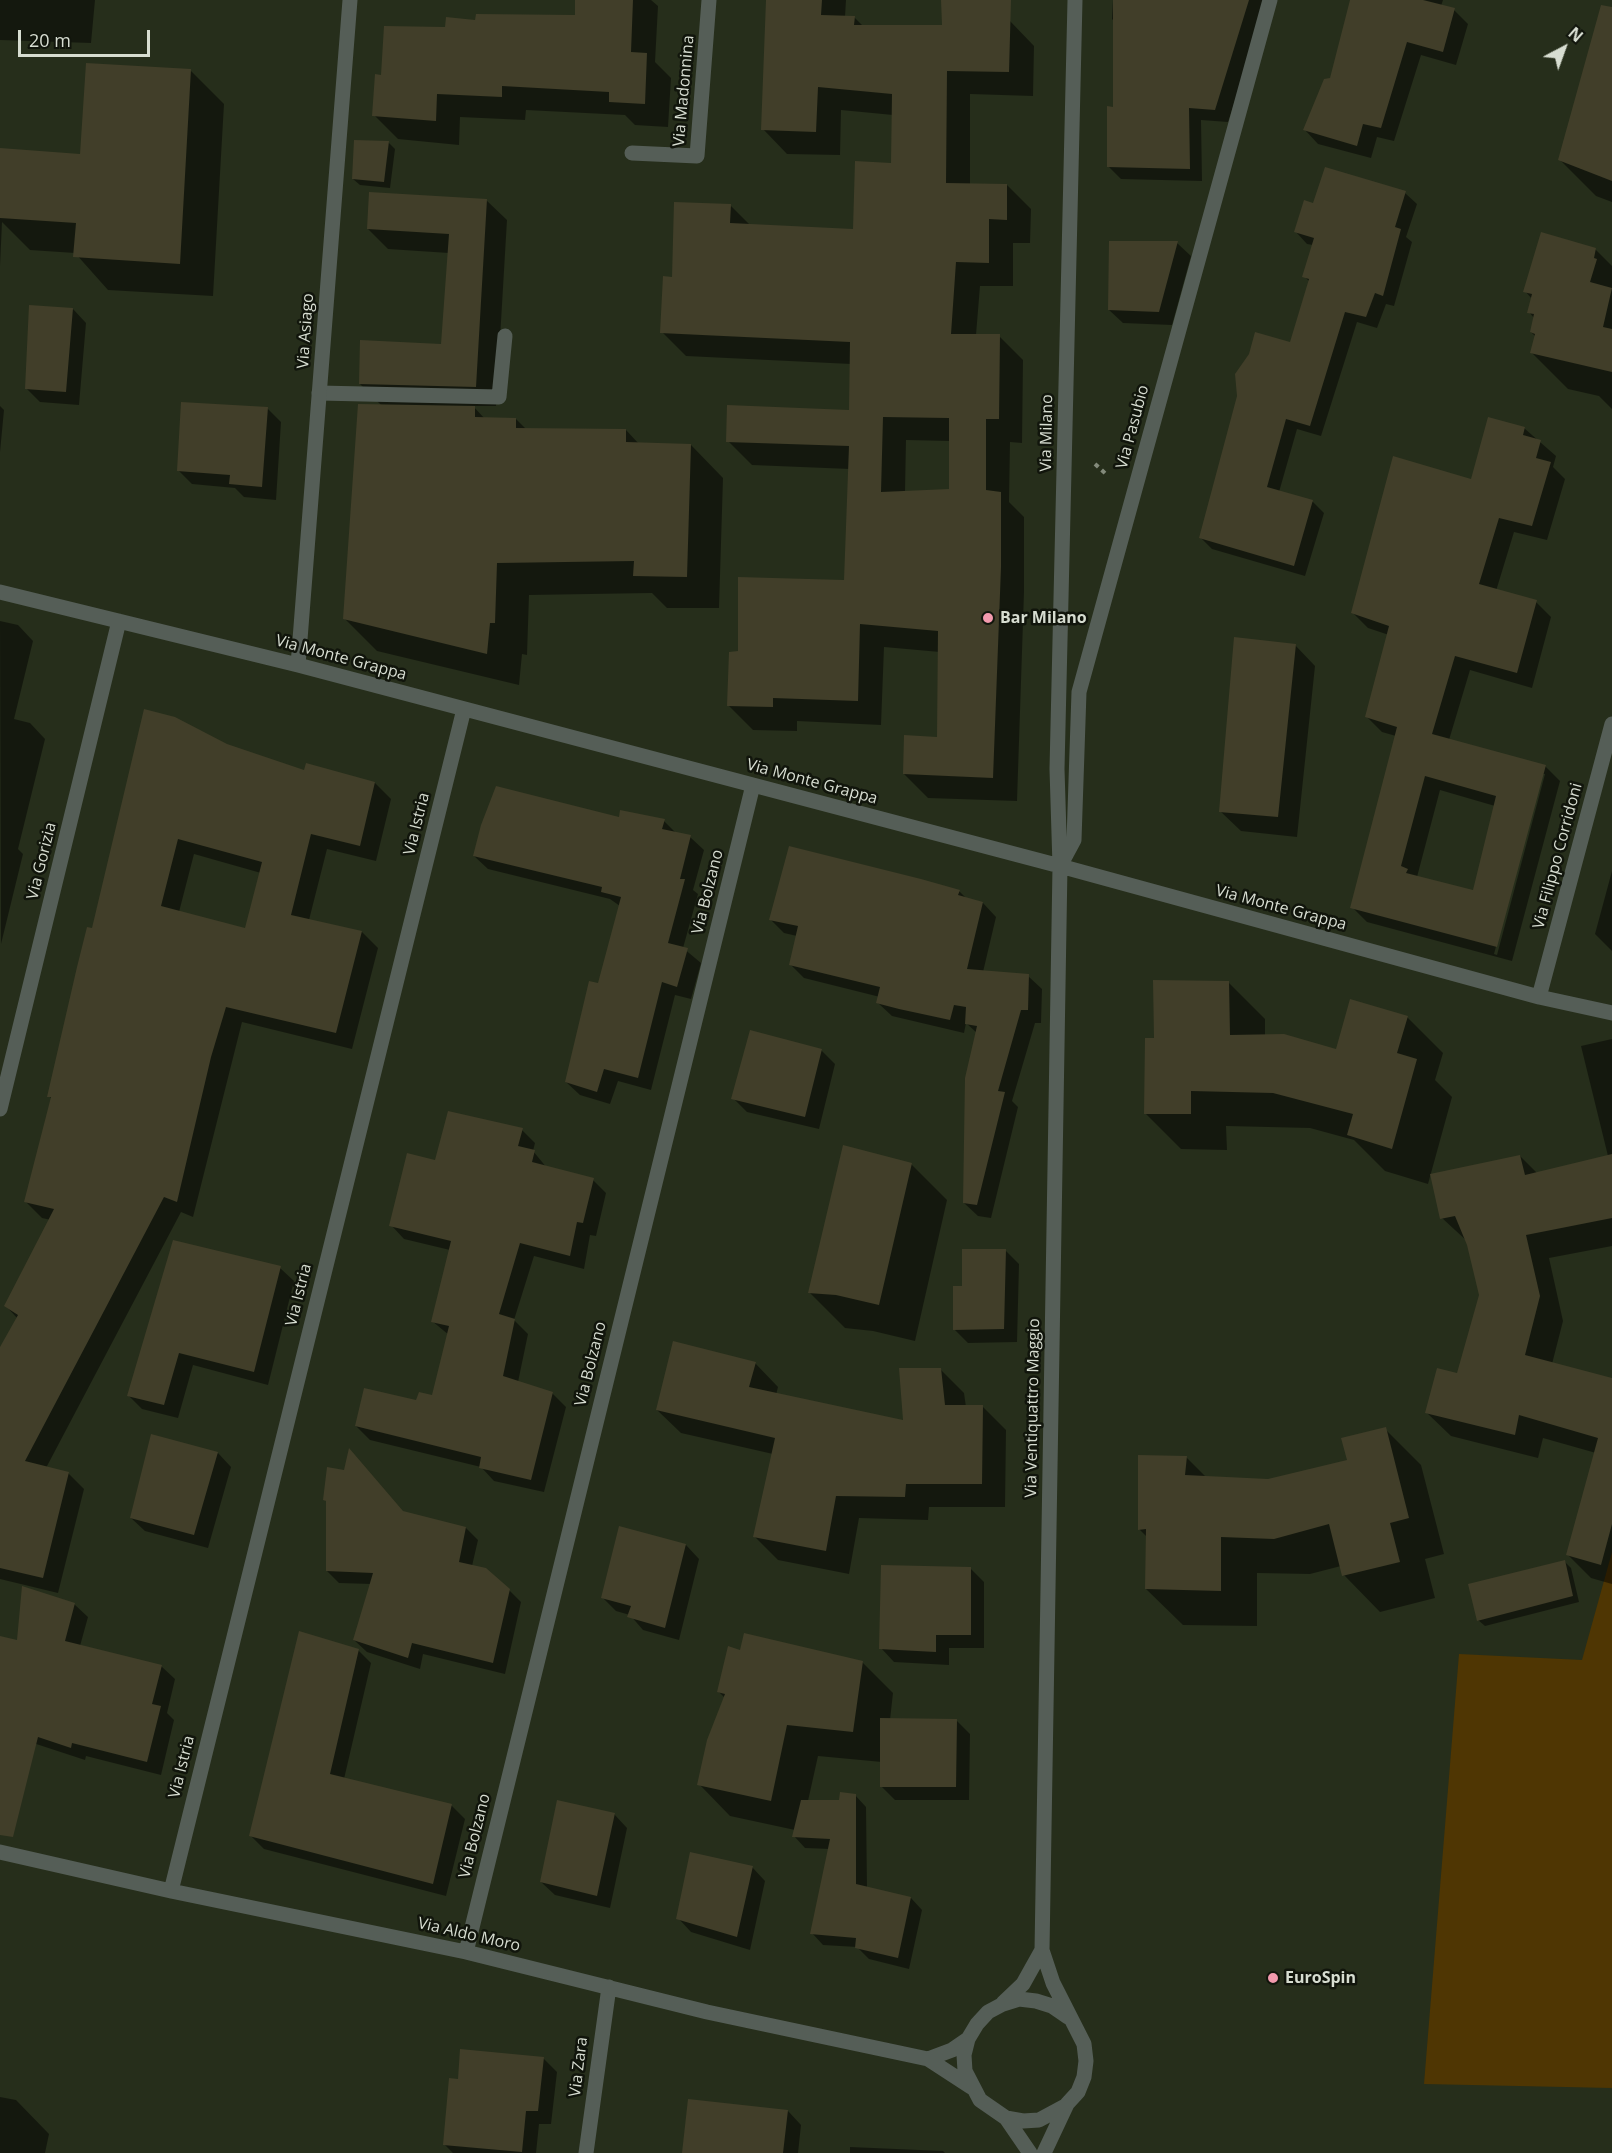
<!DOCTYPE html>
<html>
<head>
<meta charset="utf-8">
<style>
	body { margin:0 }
	#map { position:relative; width:1612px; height:2153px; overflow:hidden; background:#262e1b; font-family:"Open Sans",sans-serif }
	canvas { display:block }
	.north { position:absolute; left:1534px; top:18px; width:60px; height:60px; -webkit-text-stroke:4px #11150c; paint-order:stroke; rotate:41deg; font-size:16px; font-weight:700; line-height:24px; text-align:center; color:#d7ddd1 }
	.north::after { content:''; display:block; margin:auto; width:21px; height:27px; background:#d7ddd1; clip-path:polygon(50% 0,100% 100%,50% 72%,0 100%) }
	.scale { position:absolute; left:18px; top:30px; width:132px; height:27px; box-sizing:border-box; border:3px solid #d7ddd1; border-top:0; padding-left:8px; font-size:18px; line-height:21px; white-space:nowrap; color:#d7ddd1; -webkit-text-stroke:4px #11150c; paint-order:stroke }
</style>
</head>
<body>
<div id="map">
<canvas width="1612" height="2153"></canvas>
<div class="north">N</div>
<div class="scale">20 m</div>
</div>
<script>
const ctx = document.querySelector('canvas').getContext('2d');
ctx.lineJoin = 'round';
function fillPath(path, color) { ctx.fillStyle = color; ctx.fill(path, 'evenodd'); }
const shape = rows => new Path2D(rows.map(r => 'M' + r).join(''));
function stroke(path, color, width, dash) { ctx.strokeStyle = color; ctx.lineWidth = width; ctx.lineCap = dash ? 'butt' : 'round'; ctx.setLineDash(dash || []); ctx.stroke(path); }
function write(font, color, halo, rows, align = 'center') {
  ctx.font = font + ' "Open Sans",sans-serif'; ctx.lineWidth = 5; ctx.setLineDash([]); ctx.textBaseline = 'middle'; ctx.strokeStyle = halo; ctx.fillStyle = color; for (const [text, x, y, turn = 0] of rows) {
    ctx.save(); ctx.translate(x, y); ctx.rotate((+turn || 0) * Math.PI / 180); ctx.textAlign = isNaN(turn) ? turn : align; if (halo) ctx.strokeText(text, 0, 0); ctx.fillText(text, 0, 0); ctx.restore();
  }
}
fillPath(shape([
	[1612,1552,1612,2088,1424,2084,1459,1654,1582,1660]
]), '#4f3603');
fillPath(shape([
	[0,0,95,0,91,43,0,40],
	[577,0,651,0,658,6,655,62,671,78,668,127,635,125,625,115,526,110,525,120,460,117,459,145,398,139,374,115,383,76,446,29,477,21,577,16],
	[767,0,846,0,845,17,854,17,863,26,943,27,1010,21,1034,46,1033,96,970,94,970,185,1007,185,1031,209,1030,243,1013,243,1013,286,980,286,976,335,999,336,1023,360,1022,443,1010,442,1009,502,1024,517,1024,592,1017,801,928,798,904,774,939,739,940,652,884,647,881,725,797,721,797,731,753,730,729,706,740,652,845,581,850,469,752,465,728,441,850,412,851,364,686,356,662,332,674,279,731,206,750,225,855,231,893,165,893,115,841,110,840,155,787,154,763,129],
	[906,440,950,441,951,490,905,492],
	[1113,0,1268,0,1228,122,1201,120,1202,181,1121,179,1108,166,1115,108,1115,22,1112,19],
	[1351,0,1443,0,1441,6,1454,10,1468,24,1456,65,1421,55,1394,141,1377,137,1371,158,1318,144,1305,130,1331,80],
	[1612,63,1612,202,1596,196,1560,160],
	[191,71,224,104,213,296,108,290,75,253,30,250,2,222,0,266,0,159,81,156],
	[388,142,395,149,390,188,360,185,353,179],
	[1405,193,1417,204,1406,237,1412,242,1394,306,1386,304,1377,328,1357,322,1321,436,1297,429,1279,492,1313,502,1324,513,1305,576,1212,549,1201,538,1291,344,1310,282,1304,276,1313,245,1307,244,1296,232,1314,205],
	[486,200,507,220,496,406,473,406,485,419,516,419,526,429,626,430,639,444,691,445,723,478,719,608,667,608,652,593,529,595,527,655,522,654,519,685,377,651,345,619,382,406,360,384,443,345,449,253,388,249,368,229],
	[1542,234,1596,250,1612,266,1612,409,1599,396,1568,389,1532,353,1536,337,1531,332,1534,318,1529,312,1532,299,1525,291],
	[1177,243,1191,256,1172,325,1123,323,1109,310],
	[73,309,86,323,79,405,40,402,26,388],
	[0,406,4,410,0,452],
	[267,408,281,422,276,500,244,497,235,488,192,484,178,470],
	[1524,428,1556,456,1553,467,1565,479,1547,540,1514,532,1496,591,1536,602,1551,617,1532,688,1470,670,1449,740,1545,766,1560,781,1512,961,1367,922,1352,907,1396,736,1382,732,1367,717,1389,635,1368,628,1353,613],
	[1542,774,1545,774,1497,955,1494,954],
	[1440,790,1495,806,1474,892,1417,877],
	[0,621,18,625,33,641,14,719,30,723,45,739,18,849,23,854,1,944],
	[1295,645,1315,666,1297,837,1241,831,1220,811],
	[226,746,305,772,375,783,391,799,376,861,327,849,309,920,362,932,378,948,352,1049,242,1022,193,1217,181,1212,46,1468,68,1473,84,1489,58,1593,0,1579,0,1350,17,1318,6,1306,51,1220,42,1218,26,1202,52,1099,49,1096,93,930],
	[194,854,261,873,246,930,179,912],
	[620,819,664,821,677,834,690,837,704,850,693,890,698,894,683,948,701,963,691,999,675,995,651,1090,618,1081,610,1104,580,1095,566,1082,599,985,620,906,610,899,488,869,474,856],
	[1612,871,1612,951,1595,934],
	[959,891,967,899,983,903,996,917,983,972,1028,976,1042,989,1041,1023,1035,1023,1012,1101,1018,1107,991,1218,978,1216,964,1203,977,1033,966,1023,964,1033,892,1016,878,1003,880,997,804,978,791,965,797,936,784,933,771,920],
	[1229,983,1265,1019,1265,1036,1337,1051,1407,1017,1443,1053,1435,1080,1452,1097,1428,1184,1385,1171,1354,1140,1310,1128,1226,1126,1227,1150,1181,1149,1145,1113,1155,1040],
	[1612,1039,1612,1246,1549,1258,1563,1321,1552,1364,1612,1380,1612,1584,1591,1578,1567,1554,1596,1453,1543,1438,1538,1458,1451,1436,1427,1413,1458,1375,1481,1295,1468,1242,1442,1218,1520,1156,1537,1173,1608,1156,1581,1046],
	[821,1050,835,1064,819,1129,747,1112,733,1098],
	[522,1130,535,1143,533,1151,547,1168,593,1180,606,1193,596,1236,590,1235,584,1269,534,1256,514,1320,528,1334,518,1382,552,1393,566,1407,544,1492,494,1481,481,1467,370,1440,356,1426,433,1397,449,1335,432,1321,450,1250,404,1239,391,1225,436,1162],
	[911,1164,947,1200,915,1341,873,1331,845,1328,809,1292],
	[1005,1250,1019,1264,1017,1342,968,1343,954,1329,963,1288],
	[280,1268,294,1281,268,1385,193,1365,178,1418,142,1409,128,1395],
	[755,1363,778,1387,776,1395,904,1422,940,1369,964,1393,966,1407,983,1407,1006,1430,1005,1507,929,1507,928,1520,859,1518,849,1574,778,1560,754,1536,773,1454,681,1433,657,1410],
	[1385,1429,1421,1465,1444,1554,1425,1559,1435,1598,1380,1612,1344,1575,1341,1566,1310,1574,1257,1573,1257,1626,1183,1625,1146,1589,1147,1537,1139,1529,1186,1457,1206,1477,1268,1480,1349,1461],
	[218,1453,231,1467,208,1548,145,1531,131,1518],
	[325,1500,466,1528,478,1540,472,1566,509,1590,521,1602,505,1674,423,1654,420,1669,367,1652,354,1640,371,1584,339,1583,327,1571,328,1503],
	[686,1545,699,1559,679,1640,643,1630,630,1615,616,1611,603,1598],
	[1564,1561,1571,1568,1579,1602,1485,1626,1478,1620],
	[970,1568,984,1582,984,1648,949,1648,949,1665,894,1662,881,1648],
	[74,1604,88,1617,80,1646,161,1666,175,1679,167,1713,174,1720,161,1775,86,1756,85,1760,27,1741,0,1715,0,1637,18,1641],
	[358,1650,371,1663,344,1779,452,1806,465,1819,446,1896,264,1849,251,1836],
	[741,1651,862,1662,893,1693,890,1720,957,1721,970,1734,969,1800,895,1800,881,1786,882,1762,818,1756,808,1801,840,1801,855,1795,866,1807,867,1888,911,1898,922,1910,909,1969,869,1959,857,1947,823,1945,812,1933,830,1849,805,1848,794,1836,795,1830,730,1816,699,1784,725,1698,719,1692],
	[614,1814,627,1828,610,1908,555,1895,541,1882],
	[752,1867,765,1881,750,1950,691,1932,678,1918],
	[543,2058,557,2072,551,2124,539,2124,536,2153,453,2153,444,2144,459,2080],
	[0,2097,16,2100,49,2134,45,2153,0,2153],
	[788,2111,801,2125,798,2153,682,2153],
	[850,2147,943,2151,945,2153,850,2153]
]), '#0007');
fillPath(shape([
	[575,0,633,0,631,52,647,53,645,104,609,102,609,92,502,86,502,97,437,94,436,121,372,116,375,74,381,75,384,26,445,27,446,17,475,20,476,14,575,15],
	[766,0,822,0,821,15,855,16,854,25,942,25,941,0,1011,0,1009,72,947,71,946,183,1007,184,1007,220,989,219,989,263,956,262,951,334,1000,334,999,419,986,419,986,490,1001,492,1001,567,993,778,903,774,904,735,937,737,938,631,860,624,858,701,773,698,773,707,727,706,729,652,738,651,738,577,844,580,849,446,726,442,727,405,849,410,850,342,660,333,663,276,672,277,674,202,731,204,730,223,853,229,855,161,891,163,892,94,818,87,816,132,761,130],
	[883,417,949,418,949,489,881,492],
	[1113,0,1249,0,1215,110,1189,108,1190,169,1107,167,1107,106,1113,107],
	[1350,0,1423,0,1455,8,1443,52,1407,42,1381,128,1363,124,1357,146,1303,130,1324,79,1330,78],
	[1601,5,1612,7,1612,181,1558,160],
	[86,63,191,69,180,264,73,257,76,223,0,218,0,148,80,154],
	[354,140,389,141,384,182,352,179],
	[1325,167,1406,191,1395,227,1401,229,1383,296,1375,293,1366,317,1345,312,1310,426,1286,419,1267,487,1313,500,1294,566,1199,538,1237,396,1235,374,1249,354,1255,332,1290,342,1309,279,1302,277,1314,238,1294,232,1304,200,1313,203],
	[369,192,487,199,476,387,359,384,360,340,441,344,449,234,367,229],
	[1541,232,1596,248,1594,258,1597,259,1590,282,1612,288,1603,327,1612,329,1612,372,1530,353,1535,334,1530,332,1534,314,1527,313,1532,294,1523,292],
	[1109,241,1178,241,1159,312,1108,310],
	[29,305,73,308,66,392,25,389],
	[181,402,268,407,262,487,229,484,230,475,177,471],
	[358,404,475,406,475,417,516,418,516,428,626,429,626,442,691,444,687,577,633,576,634,561,497,563,495,623,490,623,487,654,343,619],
	[1488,417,1525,427,1523,435,1541,440,1536,458,1551,462,1532,526,1499,518,1479,584,1537,600,1517,673,1455,656,1432,734,1546,765,1497,947,1350,908,1397,727,1365,717,1389,626,1351,613,1393,456,1471,479],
	[1425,776,1496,796,1473,890,1406,873,1408,869,1401,866],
	[1234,637,1296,644,1278,817,1219,812],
	[144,709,175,717,227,744,304,770,306,763,375,782,360,846,311,834,291,915,362,931,336,1033,226,1007,211,1057,177,1202,164,1197,25,1461,69,1472,43,1578,0,1568,0,1347,18,1315,4,1306,54,1209,24,1202,51,1097,47,1097,77,967,87,927,92,928],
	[178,839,262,862,245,928,161,906],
	[496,786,619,817,620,810,665,819,662,829,691,835,680,879,685,879,668,943,688,948,677,987,662,982,638,1078,604,1069,597,1092,565,1082,589,981,598,983,621,897,601,892,602,887,473,856,481,825],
	[789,846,921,879,960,890,958,895,983,902,967,969,1029,974,1028,1010,1021,1010,998,1091,1005,1092,977,1205,963,1203,965,1078,977,1026,965,1024,966,1007,954,1005,950,1020,899,1009,876,1003,880,987,789,965,798,926,769,920],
	[1153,980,1229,981,1230,1035,1284,1034,1336,1049,1350,999,1408,1016,1397,1053,1417,1059,1392,1149,1347,1135,1353,1114,1273,1093,1191,1091,1191,1114,1144,1114,1145,1038,1154,1038],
	[750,1030,822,1049,805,1117,731,1099],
	[448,1111,523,1128,518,1146,535,1150,532,1162,594,1178,583,1223,577,1222,570,1256,520,1243,499,1314,515,1319,503,1376,553,1392,531,1480,479,1468,481,1457,355,1426,364,1388,416,1400,419,1392,432,1395,449,1326,431,1322,451,1241,389,1226,407,1153,435,1160],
	[843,1145,912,1163,879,1305,836,1295,808,1293],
	[1612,1154,1612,1218,1526,1235,1540,1296,1525,1355,1612,1378,1612,1524,1601,1565,1566,1555,1598,1438,1519,1415,1515,1435,1425,1413,1437,1368,1457,1373,1479,1295,1467,1245,1455,1216,1440,1219,1430,1174,1520,1155,1525,1175],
	[173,1240,281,1266,254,1372,179,1353,164,1405,127,1396],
	[962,1249,1006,1249,1004,1329,953,1330,953,1286,962,1286],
	[673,1341,756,1362,749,1387,903,1420,899,1368,941,1368,945,1405,983,1405,982,1484,906,1484,905,1497,836,1496,826,1551,753,1537,775,1438,656,1410],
	[1386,1427,1409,1518,1390,1523,1400,1562,1342,1576,1329,1524,1274,1539,1221,1537,1221,1591,1145,1589,1146,1529,1138,1530,1138,1455,1187,1456,1185,1475,1268,1479,1347,1460,1341,1438],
	[151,1434,218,1452,194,1535,130,1518],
	[349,1448,403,1511,466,1527,459,1562,486,1568,510,1589,493,1663,412,1643,408,1658,353,1640,373,1573,326,1571,326,1501,323,1500,327,1467,344,1470],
	[619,1526,686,1544,665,1628,627,1617,631,1606,601,1598],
	[1565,1560,1573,1596,1477,1621,1468,1584],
	[881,1565,971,1567,971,1635,936,1635,936,1652,879,1649],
	[22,1586,75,1603,65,1641,162,1665,152,1704,161,1706,147,1762,72,1743,71,1748,38,1737,13,1837,0,1835,0,1636,17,1640],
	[299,1631,359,1649,330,1774,452,1804,433,1884,249,1836],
	[744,1633,863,1661,853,1732,787,1725,771,1801,697,1785,707,1740,725,1694,717,1692,728,1646,740,1650],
	[880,1718,957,1719,956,1787,880,1787],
	[840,1792,856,1794,856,1884,911,1897,898,1958,855,1948,856,1938,810,1934,830,1839,792,1837,801,1800,839,1800],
	[557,1800,615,1813,597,1896,540,1882],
	[690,1852,753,1866,737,1937,676,1919],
	[460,2049,544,2057,538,2111,526,2111,522,2152,443,2145,449,2078,458,2079],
	[688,2099,788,2110,783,2153,682,2153]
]), '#413e29');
stroke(shape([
	[1095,464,1107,475]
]), '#838a7b', 4, [4.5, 4.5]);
stroke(shape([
	[319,393,499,397,505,336]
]), '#555e57', 15);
stroke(shape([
	[632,153,697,156,709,0],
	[0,592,298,665,1060,866,1539,997,1612,1013],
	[298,665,350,0],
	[1060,866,1074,840,1079,692,1270,0],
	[1539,997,1612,724],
	[0,1109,119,621],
	[0,1852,171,1891,466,1952,707,2012,928,2059,971,2087],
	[171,1891,464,709],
	[466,1952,753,785],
	[1003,2003,1023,1984,1042,1950],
	[928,2059,952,2050,968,2039],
	[1065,2106,1039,2120,1023,2121,1006,2118,980,2100,965,2071,964,2055,968,2039,977,2024,988,2012,1003,2004,1019,1999,1036,2001,1052,2006,1068,2017],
	[1006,2118,1030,2153],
	[586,2153,609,1987],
	[1044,2153,1067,2104,1078,2092,1084,2077,1086,2061,1084,2044,1053,1983,1042,1950,1060,866,1057,769,1075,0]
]), '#555e57', 15);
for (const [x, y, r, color] of [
	[988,618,6,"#f29aad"],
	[1273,1978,6,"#f29aad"]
]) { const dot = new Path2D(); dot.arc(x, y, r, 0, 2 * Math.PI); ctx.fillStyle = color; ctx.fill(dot); stroke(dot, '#11150c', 2); }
write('16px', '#d7ddd1', '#11150c', [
	["Via Madonnina",684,91,-85],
	["Via Asiago",306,331,-86],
	["Via Pasubio",1133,427,-75],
	["Via Milano",1047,433,-89],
	["Via Monte Grappa",341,658,15],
	["Via Monte Grappa",812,782,15],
	["Via Istria",417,824,-76],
	["Via Filippo Corridoni",1558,856,-75],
	["Via Gorizia",42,861,-76],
	["Via Bolzano",708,892,-76],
	["Via Monte Grappa",1281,908,15],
	["Via Istria",299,1295,-76],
	["Via Bolzano",591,1364,-76],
	["Via Ventiquattro Maggio",1033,1408,-89],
	["Via Istria",182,1767,-76],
	["Via Bolzano",475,1836,-76],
	["Via Aldo Moro",469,1935,13],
	["Via Zara",579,2067,-83]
]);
write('bold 16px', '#d7ddd1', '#11150c', [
	["Bar Milano",1000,618],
	["EuroSpin",1285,1978]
], 'left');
</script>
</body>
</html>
